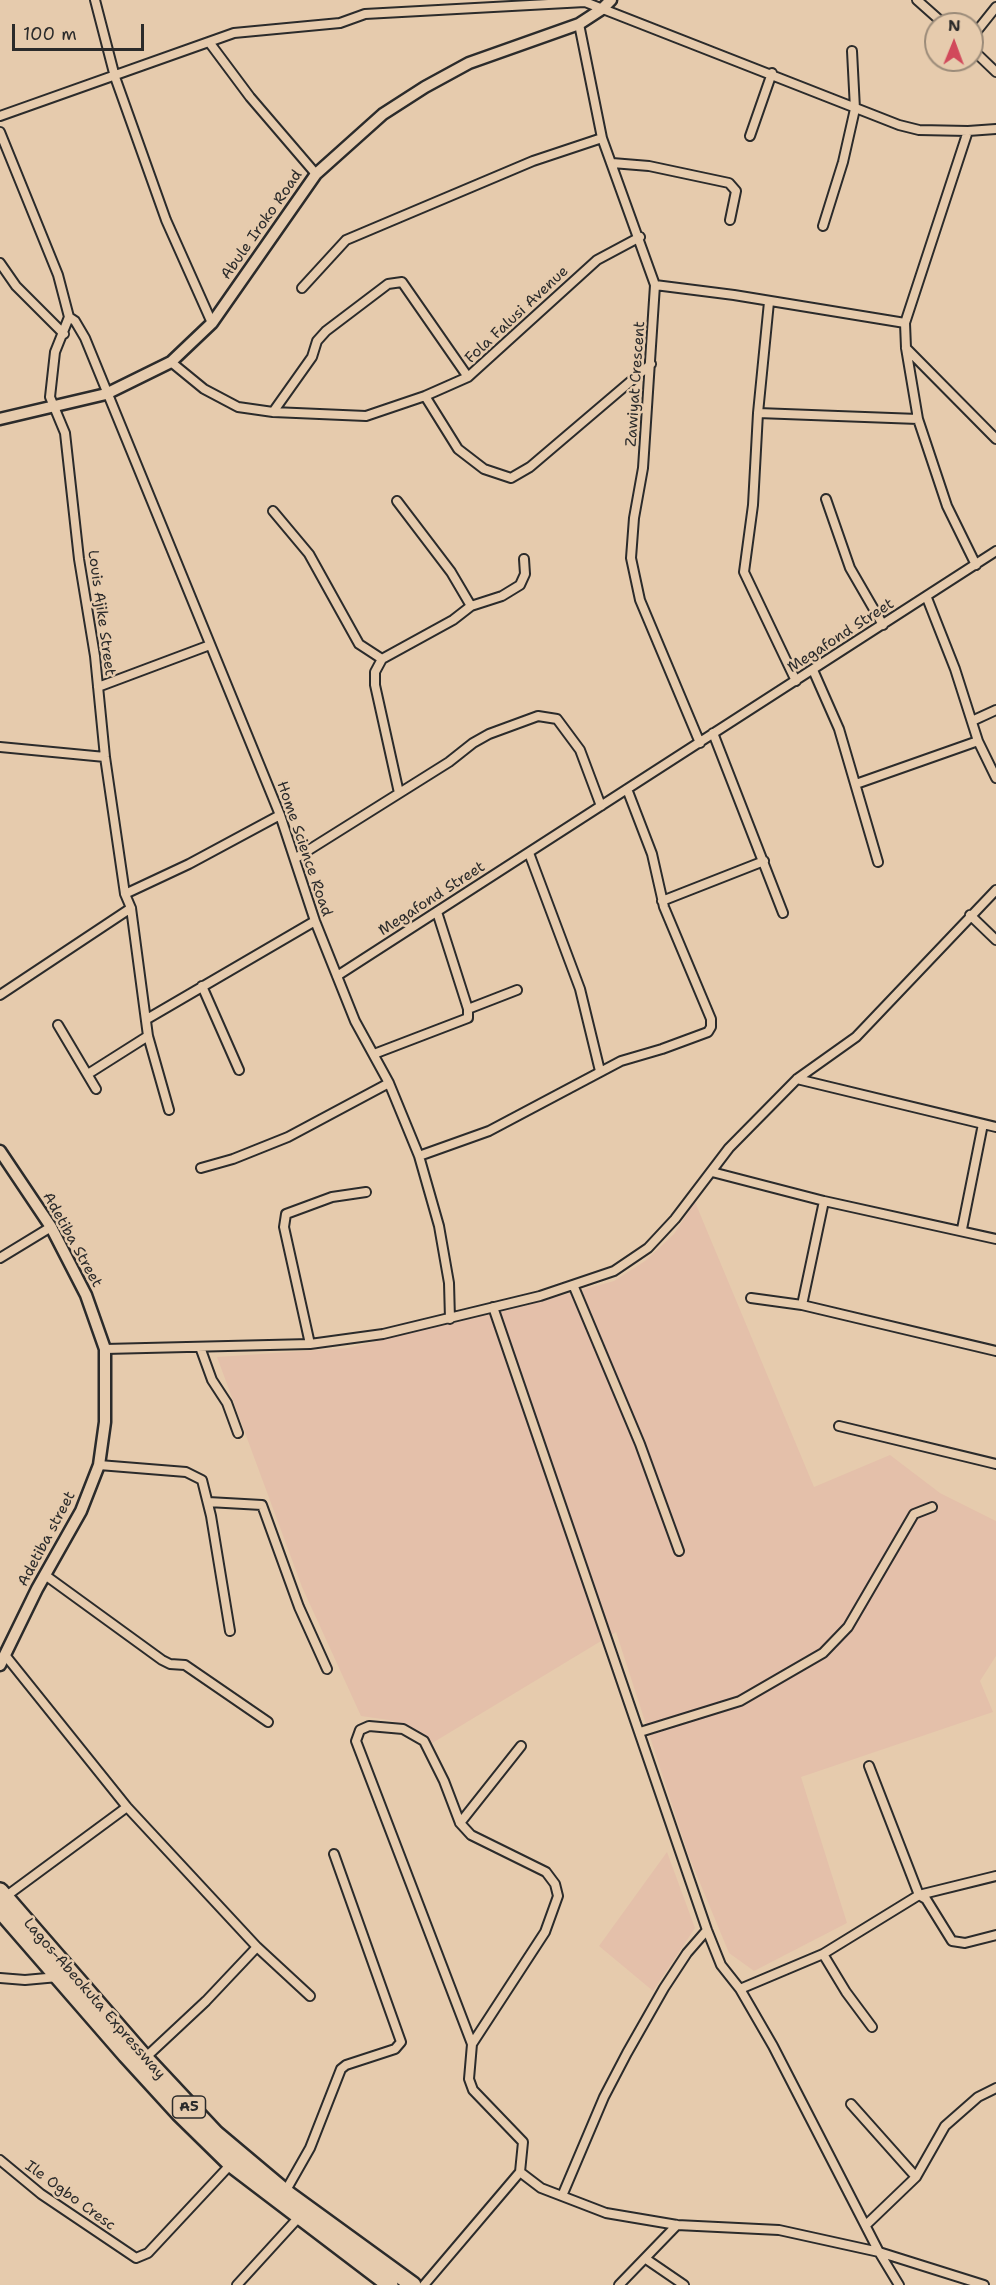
<!DOCTYPE html>
<html>
<head>
<meta charset="utf-8">
<style>
	body { margin:0 }
	#map { position:relative; width:996px; height:2285px; overflow:hidden; background:#e6cbad; font-family:"Shantell Sans",sans-serif }
	canvas { display:block }
	.north { position:absolute; left:924px; top:12px; width:60px; height:60px; box-sizing:border-box; background:#e6cbad; border:2px solid #9b8b79; border-radius:50%; rotate:1deg; font-size:16px; font-weight:700; line-height:24px; text-align:center; color:#2b2b2b }
	.north::after { content:''; display:block; margin:auto; width:21px; height:27px; background:#d1495b; clip-path:polygon(50% 0,100% 100%,50% 72%,0 100%) }
	.scale { position:absolute; left:12px; top:24px; width:132px; height:27px; box-sizing:border-box; border:3px solid #2b2b2b; border-top:0; padding-left:8px; font-size:18px; line-height:21px; white-space:nowrap; color:#2b2b2b; -webkit-text-stroke:4px #e6cbad; paint-order:stroke }
</style>
</head>
<body>
<div id="map">
<canvas width="996" height="2285"></canvas>
<div class="north">N</div>
<div class="scale">100 m</div>
</div>
<script>
const ctx = document.querySelector('canvas').getContext('2d');
ctx.lineJoin = 'round';
function fillPath(path, color) { ctx.fillStyle = color; ctx.fill(path, 'evenodd'); }
const shape = rows => new Path2D(rows.map(r => 'M' + r).join(''));
function stroke(path, color, width, dash) { ctx.strokeStyle = color; ctx.lineWidth = width; ctx.lineCap = dash ? 'butt' : 'round'; ctx.setLineDash(dash || []); ctx.stroke(path); }
function write(font, color, halo, rows, align = 'center') {
  ctx.font = font + ' "Shantell Sans",sans-serif'; ctx.lineWidth = 5; ctx.setLineDash([]); ctx.textBaseline = 'middle'; ctx.strokeStyle = halo; ctx.fillStyle = color; for (const [text, x, y, turn = 0] of rows) {
    ctx.save(); ctx.translate(x, y); ctx.rotate((+turn || 0) * Math.PI / 180); ctx.textAlign = isNaN(turn) ? turn : align; if (halo) ctx.strokeText(text, 0, 0); ctx.fillText(text, 0, 0); ctx.restore();
  }
}
fillPath(shape([
	[695,1202,814,1487,890,1455,940,1493,996,1521,996,1656,980,1681,993,1712,801,1777,847,1923,754,1971,729,1953,688,1854,616,1632,429,1745,418,1730,389,1720,361,1716,302,1587,217,1357,348,1348,513,1309,614,1281,645,1261,674,1234],
	[667,1852,695,1928,653,1991,599,1946]
]), '#e4c0aa');
const street = shape([
	[95,0,115,77,166,220,212,323],
	[917,0,944,24],
	[579,24,602,138,655,285,643,468,634,518,631,558,640,600,700,743],
	[972,37,996,7],
	[209,42,250,97,316,174],
	[972,49,996,72],
	[0,116,234,33,340,23,365,14,585,2,899,125,919,130,968,131,996,129],
	[968,131,905,323,906,348,918,419,947,506,976,565],
	[0,132,58,275,69,317,55,352,50,397,65,433,79,559,95,656,105,757,125,894,131,908,148,1036,169,1110],
	[750,136,772,73],
	[612,163,649,166,729,183,736,191,730,220],
	[823,226,843,162,855,109,852,51],
	[0,263,16,286,64,334],
	[655,285,734,295,905,323],
	[302,288,346,240,533,161,602,138],
	[769,302,758,413,753,505,744,572,796,681],
	[69,317,75,321,85,338,280,815,315,921,355,1021,389,1083,419,1156,439,1226,449,1283,450,1319],
	[906,348,996,439],
	[171,362,204,389,238,407,273,412,366,416,425,396,468,377,597,260,640,237],
	[425,396,458,449,484,469,511,478,530,467,651,364],
	[273,412,312,357,317,341,326,331,388,284,402,282,468,377],
	[758,413,918,419],
	[826,499,850,568,883,625],
	[397,501,451,572,471,606],
	[273,511,309,554,359,644,382,659],
	[927,598,955,669,978,741,996,778],
	[813,670,839,729,878,862],
	[98,687,210,645],
	[972,721,996,710],
	[713,733,783,913],
	[0,747,105,757],
	[856,784,978,741],
	[399,793,375,685,375,672,382,659,453,620,471,606,502,596,520,585,525,574,524,559],
	[529,853,580,989,600,1071],
	[296,858,449,762,473,743,489,734,538,716,557,719,580,750,601,806],
	[125,894,189,864,280,815],
	[662,901,764,861],
	[970,915,996,940],
	[337,976,996,551],
	[202,986,239,1070],
	[0,995,131,908],
	[468,1009,517,990],
	[147,1019,315,921],
	[58,1025,96,1089],
	[374,1054,468,1018,468,1009,437,912],
	[88,1074,148,1036],
	[797,1079,996,1127],
	[419,1156,489,1131,621,1061,662,1049,708,1032,711,1027,711,1019,664,907,652,854,627,789],
	[201,1168,233,1159,288,1137,389,1083],
	[712,1172,824,1201,996,1239],
	[962,1229,983,1124],
	[0,1258,51,1227],
	[574,1287,640,1444,679,1551],
	[751,1298,802,1305,996,1351],
	[802,1305,824,1201],
	[493,1307,707,1930,721,1965,740,1989,773,2046,879,2252,899,2285],
	[310,1344,284,1227,286,1214,332,1197,366,1192],
	[200,1347,212,1380,227,1403,238,1433],
	[105,1349,310,1344,383,1334,540,1296,614,1271,648,1248,675,1219,729,1148,797,1079,856,1037,996,890],
	[839,1426,996,1464],
	[99,1465,186,1472,202,1480,211,1516,230,1631],
	[208,1502,262,1505,299,1607,327,1669],
	[45,1575,162,1660,170,1664,185,1665,268,1722],
	[5,1655,127,1807,257,1947,310,1996],
	[640,1732,740,1701,823,1653,848,1627,914,1514,932,1507],
	[869,1766,919,1895,926,1899,952,1941,965,1943,996,1935],
	[460,1823,521,1746],
	[5,1897,127,1807],
	[823,1954,846,1992,872,2027],
	[0,1978,25,1980,58,1977],
	[740,1989,823,1954,919,1895,996,1876],
	[145,2058,206,2001,257,1947],
	[851,2104,916,2177],
	[0,2160,41,2194,136,2258,148,2253,231,2164],
	[520,2172,541,2188,606,2213,677,2225,779,2230,879,2252,984,2285],
	[285,2192,310,2148,341,2069,346,2065,395,2049,401,2042,334,1854],
	[562,2196,604,2097,627,2053,664,1988,687,1953,707,1930],
	[866,2225,916,2177,945,2126,978,2097,996,2088],
	[646,2259,684,2285],
	[237,2285,299,2217],
	[424,2285,520,2172,523,2142,473,2090,469,2079,472,2044,356,1741,360,1730,369,1726,403,1729,424,1741,444,1781,460,1823,471,1835,546,1872,555,1884,558,1896,545,1932,472,2044],
	[619,2285,677,2225]
]);
const secondary = shape([
	[0,419,106,394,171,362,212,323,316,174,383,114,425,87,469,63,579,24,602,9,611,0],
	[0,1151,51,1227,86,1295,105,1349,105,1422,99,1465,81,1511,37,1589,0,1665]
]);
const highway = shape([
	[0,1891,145,2058,216,2134,285,2192,413,2285],
	[0,1910,126,2055,179,2113,231,2164,390,2285]
]);
stroke(street, '#2b2b2b', 12);
stroke(secondary, '#2b2b2b', 15);
stroke(highway, '#2b2b2b', 20);
stroke(street, '#e6cbad', 8);
stroke(secondary, '#e6cbad', 10);
stroke(highway, '#e6cbad', 15);
for (const [x, y, w] of [
	[189,2107,33]
]) { const box = new Path2D(); box.roundRect(x - w / 2, y - 11, w, 22, 4.5); ctx.fillStyle = '#e6cbad'; ctx.fill(box); stroke(box, '#2b2b2b', 1.5); }
write('bold 14px', '#2b2b2b', null, [
	["A5",189,2107]
]);
write('15px', '#2b2b2b', '#e6cbad', [
	["Abule Iroko Road",262,225,-55],
	["Fola Falusi Avenue",517,315,-43],
	["Zawiyat Crescent",636,384,-86],
	["Louis Ajike Street",101,613,82],
	["Megafond Street",841,636,-33],
	["Home Science Road",304,849,71],
	["Megafond Street",432,899,-33],
	["Adetiba Street",72,1240,61],
	["Adetiba street",47,1539,-62],
	["Lagos-Abeokuta Expressway",94,1999,49],
	["Ile Ogbo Cresc",70,2196,36]
]);
</script>
</body>
</html>
